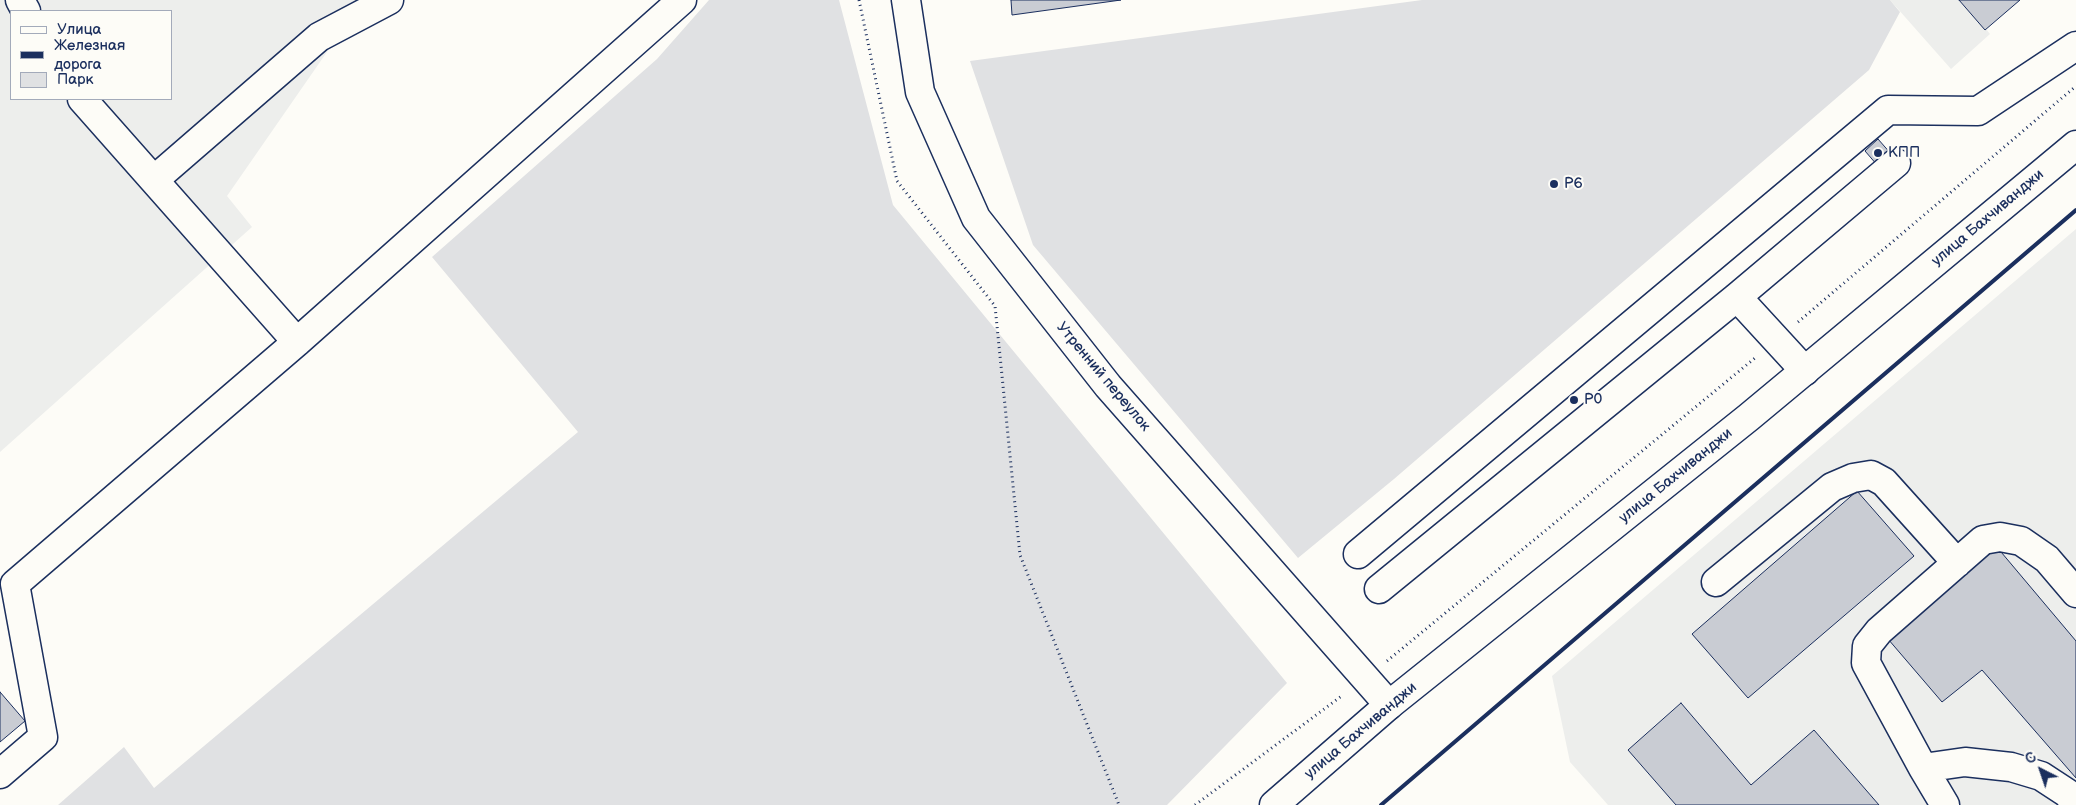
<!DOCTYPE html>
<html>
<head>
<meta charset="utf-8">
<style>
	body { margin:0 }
	#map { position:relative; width:2076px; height:805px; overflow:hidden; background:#fdfcf7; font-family:"Balsamiq Sans",sans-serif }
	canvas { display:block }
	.legend { position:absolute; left:10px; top:10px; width:162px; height:90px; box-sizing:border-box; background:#fdfcf7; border:1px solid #a3aaba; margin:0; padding:6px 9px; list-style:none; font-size:15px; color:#1b2f5e }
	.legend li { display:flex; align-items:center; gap:10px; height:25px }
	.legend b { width:25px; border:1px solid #a3aaba }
	.north { position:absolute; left:2016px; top:745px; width:50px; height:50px; -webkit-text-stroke:4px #fdfcf7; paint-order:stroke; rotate:319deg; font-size:14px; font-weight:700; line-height:20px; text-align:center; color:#1b2f5e }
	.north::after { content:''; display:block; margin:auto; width:18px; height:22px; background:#1b2f5e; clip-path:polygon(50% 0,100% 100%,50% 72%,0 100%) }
</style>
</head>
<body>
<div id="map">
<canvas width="2076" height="805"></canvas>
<ul class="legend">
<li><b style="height:6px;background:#fdfcf7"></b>Улица</li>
<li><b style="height:6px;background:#1b2f5e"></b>Железная дорога</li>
<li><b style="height:14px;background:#e0e1e3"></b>Парк</li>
</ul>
<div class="north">С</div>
</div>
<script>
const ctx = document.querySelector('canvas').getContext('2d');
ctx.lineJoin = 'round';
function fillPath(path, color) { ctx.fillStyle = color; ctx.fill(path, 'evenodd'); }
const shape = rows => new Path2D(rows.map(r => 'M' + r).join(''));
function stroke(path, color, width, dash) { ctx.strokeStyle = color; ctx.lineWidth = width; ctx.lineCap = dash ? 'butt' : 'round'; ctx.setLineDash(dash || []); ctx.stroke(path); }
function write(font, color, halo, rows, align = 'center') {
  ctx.font = font + ' "Balsamiq Sans",sans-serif'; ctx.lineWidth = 4; ctx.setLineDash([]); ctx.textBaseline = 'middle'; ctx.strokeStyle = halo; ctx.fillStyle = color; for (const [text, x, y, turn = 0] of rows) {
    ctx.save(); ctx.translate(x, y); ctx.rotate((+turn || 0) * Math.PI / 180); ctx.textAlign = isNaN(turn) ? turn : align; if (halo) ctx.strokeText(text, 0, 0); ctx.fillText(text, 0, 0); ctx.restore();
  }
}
fillPath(shape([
	[0,0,363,0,227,196,252,227,0,452],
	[11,11,171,11,171,99,11,99],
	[1890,0,2020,0,1986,29,1990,34,1951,69],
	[2076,229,2076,805,1608,805,1570,762,1552,676]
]), '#edeeec');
fillPath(shape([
	[709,0,839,0,893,205,1287,683,1167,805,58,805,124,747,154,788,578,432,432,257,657,59],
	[1422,0,1890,0,1900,12,1869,70,1394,479,1298,558,1033,245,970,61]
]), '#e0e1e3');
const building = shape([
	[1011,0,1121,0,1012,15,1011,0],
	[1959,0,2020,0,1985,30,1959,0],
	[1878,139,1892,155,1878,166,1865,151,1878,139],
	[1857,491,1914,556,1748,698,1692,634,1857,491],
	[1996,546,2076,641,2076,778,1982,670,1942,702,1888,639,1996,546],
	[0,692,25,721,0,742,0,692],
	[1681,703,1751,785,1814,730,1879,805,1676,805,1628,750,1681,703]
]);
fillPath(building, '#c9ccd3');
stroke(building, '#1b2f5e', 1);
const minor = shape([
	[20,0,26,11],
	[906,0,920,92,976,218,1108,386,1389,705],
	[82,99,297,342],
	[154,180,319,37,389,0],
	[1737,297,1805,371],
	[1358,554,1888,110,1978,111,2076,46],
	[1716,582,1832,487,1853,478,1871,475,1884,482,1957,563],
	[1379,589,1737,297,1896,163],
	[1923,768,1965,762,2011,767,2041,776,2067,793,2076,804],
	[0,774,43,737,15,584,297,342,682,0],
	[1945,805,1923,768,1866,663,1867,646,1879,631,1983,540,2000,537,2021,541,2047,559,2076,593]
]);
const major = shape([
	[1274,805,1389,705,1749,417,2076,145]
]);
stroke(minor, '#1b2f5e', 31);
stroke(major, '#1b2f5e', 31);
stroke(shape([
	[859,0,897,181,995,306,1020,555,1119,805],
	[1798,322,2076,86],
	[1387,661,1755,358],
	[1195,805,1343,695]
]), '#1b2f5e', 3, [1, 4]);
stroke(minor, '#fdfcf7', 28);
stroke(major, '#fdfcf7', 28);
stroke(shape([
	[1381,805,2076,210]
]), '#1b2f5e', 4);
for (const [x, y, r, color] of [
	[1878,153,5,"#1b2f5e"],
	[1554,184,5,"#1b2f5e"],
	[1574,400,5,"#1b2f5e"]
]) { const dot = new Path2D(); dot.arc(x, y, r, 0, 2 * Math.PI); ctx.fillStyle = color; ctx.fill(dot); stroke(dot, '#fdfcf7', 2); }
write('15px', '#1b2f5e', '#fdfcf7', [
	["КПП",1888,153],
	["P6",1564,184],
	["P0",1584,400]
], 'left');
write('15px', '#1b2f5e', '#fdfcf7', [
	["улица Бахчиванджи",1988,218,-40],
	["Утренний переулок",1103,377,50],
	["улица Бахчиванджи",1676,476,-39],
	["улица Бахчиванджи",1361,731,-40]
]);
</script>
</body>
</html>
